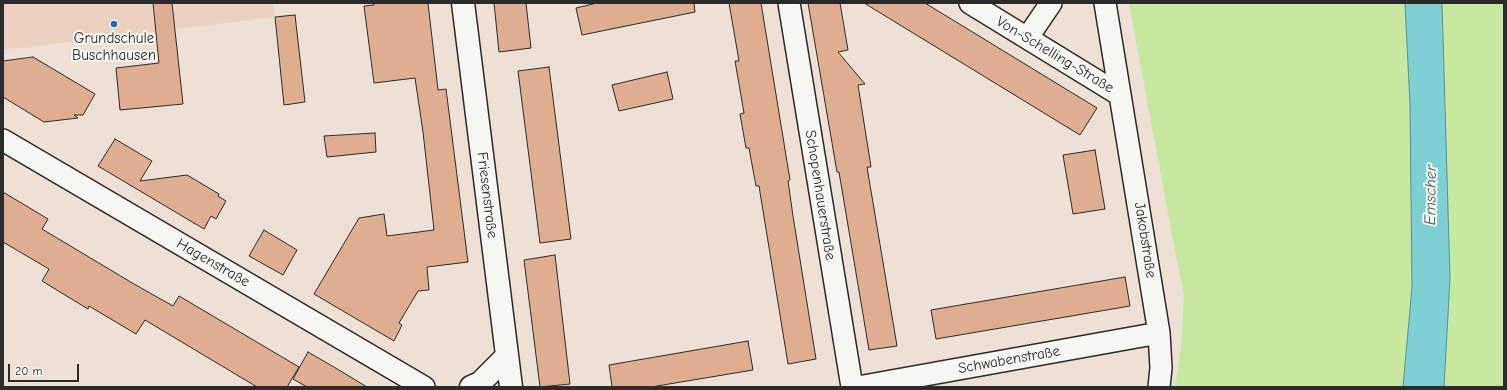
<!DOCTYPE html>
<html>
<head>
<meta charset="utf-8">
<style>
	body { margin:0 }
	#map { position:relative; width:1507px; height:390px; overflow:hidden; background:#efe0d5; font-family:"Comic Neue",sans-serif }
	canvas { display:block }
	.frame { position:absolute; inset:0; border:4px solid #2b2b2b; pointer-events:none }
	.scale { position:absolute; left:8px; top:364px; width:71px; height:18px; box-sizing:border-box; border:2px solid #2b2b2b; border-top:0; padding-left:5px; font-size:12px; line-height:14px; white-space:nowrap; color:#2b2b2b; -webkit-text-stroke:3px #f6f6f2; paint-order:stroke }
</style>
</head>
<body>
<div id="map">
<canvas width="1507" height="390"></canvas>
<div class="frame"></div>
<div class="scale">20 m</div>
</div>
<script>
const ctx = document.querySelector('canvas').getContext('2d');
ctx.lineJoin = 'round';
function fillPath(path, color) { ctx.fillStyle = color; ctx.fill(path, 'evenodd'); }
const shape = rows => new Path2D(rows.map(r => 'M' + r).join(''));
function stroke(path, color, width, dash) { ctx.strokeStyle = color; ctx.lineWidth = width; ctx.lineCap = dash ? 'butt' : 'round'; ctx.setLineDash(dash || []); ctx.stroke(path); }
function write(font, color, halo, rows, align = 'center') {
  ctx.font = font + ' "Comic Neue",sans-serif'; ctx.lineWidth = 4; ctx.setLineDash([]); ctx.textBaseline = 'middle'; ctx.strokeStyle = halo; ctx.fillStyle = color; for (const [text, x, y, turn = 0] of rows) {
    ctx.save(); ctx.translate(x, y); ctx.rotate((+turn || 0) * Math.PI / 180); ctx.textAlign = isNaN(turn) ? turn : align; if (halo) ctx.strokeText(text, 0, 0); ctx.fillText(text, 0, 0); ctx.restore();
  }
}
fillPath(shape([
	[3,3,273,3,275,17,3,50]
]), '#ead1c1');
fillPath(shape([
	[1129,3,1504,3,1504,387,1444,387,1450,279,1412,287,1403,387,1175,387,1181,348,1184,295,1173,240]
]), '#c8e8a0');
const water = shape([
	[1405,3,1442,3,1450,279,1444,387,1403,387,1412,287,1410,105,1405,3]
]);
fillPath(water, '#7ed0d5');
stroke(water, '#5d8e91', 1);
const building = shape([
	[153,3,172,3,183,104,120,110,116,68,159,63,153,3],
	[374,3,428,3,438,90,446,89,468,262,427,267,429,290,418,291,399,323,402,325,394,341,314,294,359,218,384,214,387,236,434,230,423,132,415,78,374,83,364,6,374,5,374,3],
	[494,3,526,3,531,48,499,52,494,3],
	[597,3,694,3,695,12,582,35,576,8,597,3],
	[729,3,761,3,790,180,788,181,793,216,816,359,788,364,759,186,756,186,749,148,746,148,740,114,744,113,735,61,739,61,729,3],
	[808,3,840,3,848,50,838,52,865,84,858,85,871,167,867,167,897,346,869,350,839,172,837,172,808,3],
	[864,3,925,3,1097,108,1080,135,864,3],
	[295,15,305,102,284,105,275,17,295,15],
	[33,57,95,94,83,115,74,115,78,118,44,122,3,97,3,61,33,57],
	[549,67,571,239,540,243,518,71,549,67],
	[667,72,673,99,619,111,612,85,667,72],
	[375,133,376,152,327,157,324,136,375,133],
	[115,139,152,161,140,181,187,175,219,194,218,196,226,201,216,219,211,216,204,229,98,166,115,139],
	[1095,150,1105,209,1073,214,1063,155,1095,150],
	[3,192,48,219,42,229,134,284,173,306,179,296,299,367,287,387,257,387,145,320,136,334,89,306,88,309,42,281,49,269,3,242,3,192],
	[264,230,297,250,283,275,249,256,264,230],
	[555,255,570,384,540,387,524,260,555,255],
	[1125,277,1130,306,936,339,931,310,1125,277],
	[748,341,753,370,651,387,612,387,609,365,748,341],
	[308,352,339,370,367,387,307,387,293,379,308,352]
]);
fillPath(building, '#dfae91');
stroke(building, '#2b2b2b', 1);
const street = shape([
	[789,3,852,387],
	[970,3,1120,95],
	[1105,3,1159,333,1161,368,1159,387],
	[1028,37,1051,3],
	[3,140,424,387],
	[858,387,1159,333]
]);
const secondary = shape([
	[463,3,511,387],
	[471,387,480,383,507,356]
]);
stroke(street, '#2b2b2b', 24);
stroke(secondary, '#2b2b2b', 25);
stroke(street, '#f6f6f2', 21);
stroke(secondary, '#f6f6f2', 22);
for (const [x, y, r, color] of [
	[114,24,4,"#1f6fb2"]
]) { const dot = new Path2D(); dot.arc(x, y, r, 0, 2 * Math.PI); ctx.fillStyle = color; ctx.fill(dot); stroke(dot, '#f6f6f2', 1.5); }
write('15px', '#2b2b2b', '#f6f6f2', [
	["Grundschule",114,39],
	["Buschhausen",114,56]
]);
write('15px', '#2b2b2b', '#f6f6f2', [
	["Von-Schelling-Straße",1055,55,31],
	["Friesenstraße",487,195,83],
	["Schopenhauerstraße",820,195,81],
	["Jakobstraße",1145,240,81],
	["Hagenstraße",213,263,30],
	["Schwabenstraße",1009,360,-10]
]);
write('italic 16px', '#445d5e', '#f6f6f2', [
	["Emscher",1431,195,-89]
]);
</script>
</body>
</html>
